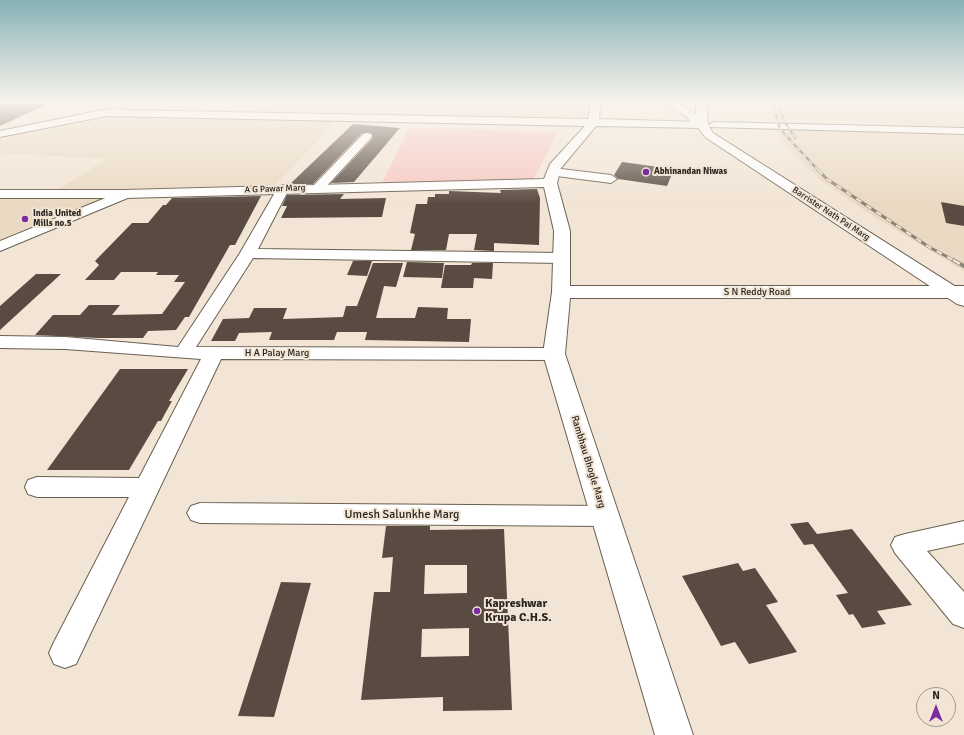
<!DOCTYPE html>
<html>
<head>
<meta charset="utf-8">
<style>
	body { margin:0 }
	#map { position:relative; width:964px; height:735px; overflow:hidden; background:#f2e5d5; font-family:Signika,sans-serif }
	canvas { display:block }
	.north { position:absolute; left:916px; top:687px; width:40px; height:40px; box-sizing:border-box; background:#f2e5d5; border:1px solid #a2998d; border-radius:50%; rotate:0deg; font-size:11px; font-weight:700; line-height:16px; text-align:center; color:#2a2620 }
	.north::after { content:''; display:block; margin:auto; width:14px; height:18px; background:#782c9e; clip-path:polygon(50% 0,100% 100%,50% 72%,0 100%) }
</style>
</head>
<body>
<div id="map">
<canvas width="964" height="735"></canvas>
<div class="north">N</div>
</div>
<script>
const ctx = document.querySelector('canvas').getContext('2d');
ctx.lineJoin = 'round';
function fillPath(path, color) { ctx.fillStyle = color; ctx.fill(path, 'evenodd'); }
const shape = rows => new Path2D(rows.map(r => 'M' + r).join(''));
function stroke(path, color, width, dash) { ctx.strokeStyle = color; ctx.lineWidth = width; ctx.lineCap = dash ? 'butt' : 'round'; ctx.setLineDash(dash || []); ctx.stroke(path); }
function write(font, color, halo, rows, align = 'center') {
  ctx.font = font + ' Signika,sans-serif'; ctx.lineWidth = 4; ctx.setLineDash([]); ctx.textBaseline = 'middle'; ctx.strokeStyle = halo; ctx.fillStyle = color; for (const [text, x, y, turn = 0] of rows) {
    ctx.save(); ctx.translate(x, y); ctx.rotate((+turn || 0) * Math.PI / 180); ctx.textAlign = isNaN(turn) ? turn : align; if (halo) ctx.strokeText(text, 0, 0); ctx.fillText(text, 0, 0); ctx.restore();
  }
}
fillPath(shape([
	[190,101,589,101,584,121,134,112],
	[766,101,964,101,964,127,770,118,765,106],
	[116,117,338,120,273,187,55,192,106,159,0,153,0,139],
	[775,129,964,135,964,271,876,218,820,180,779,139],
	[0,199,102,199,0,240]
]), '#ead9c2');
fillPath(shape([
	[409,128,558,132,532,182,380,187]
]), '#f7c8c2');
fillPath(shape([
	[0,101,54,101,0,126],
	[353,124,400,128,354,182,331,183,372,139,373,135,371,133,362,133,313,184,290,184],
	[622,162,674,169,667,186,618,179,614,175],
	[537,189,540,198,539,245,494,243,494,251,474,250,477,234,449,234,446,250,411,250,415,234,410,233,416,204,427,204,428,197,435,197,435,194,449,194,449,191,501,193,500,190],
	[344,194,340,199,386,198,382,217,281,218,287,206,282,206,287,195],
	[261,196,235,245,230,245,189,317,185,317,176,330,148,331,143,338,98,338,35,335,53,315,80,315,89,305,120,305,112,315,162,314,185,282,174,282,179,275,156,275,158,272,121,272,114,280,85,280,99,265,95,261,132,223,148,223,163,205,166,205,172,198],
	[941,202,964,206,964,226,946,223],
	[353,261,372,261,367,276,347,275],
	[407,262,444,263,442,278,403,277],
	[373,263,403,263,396,287,384,286,376,318,415,318,418,307,448,308,447,319,471,319,469,342,365,340,367,332,337,332,334,340,269,340,272,332,239,333,235,341,211,341,223,319,249,318,254,308,287,308,283,319,343,317,346,306,357,306],
	[472,263,493,263,492,279,474,278,473,288,441,288,445,265,471,265],
	[36,274,61,274,0,330,0,306],
	[120,369,188,369,169,401,172,401,161,421,158,421,129,470,47,470],
	[808,522,817,534,852,529,912,605,877,611,886,624,862,628,853,614,849,615,836,595,848,593,813,544,804,545,790,524],
	[386,526,430,526,430,530,504,529,512,710,443,711,443,697,361,700,374,592,390,592,393,557,382,558],
	[425,565,467,565,467,593,424,594],
	[469,628,469,656,421,657,422,629],
	[738,563,743,571,755,568,778,602,766,605,797,652,749,664,735,642,721,646,682,576],
	[281,582,311,583,274,717,238,716]
]), '#5a4b42');
const minor = shape([
	[367,133,371,134,372,136,371,138,322,191,314,191,312,188,314,185,363,134,367,133],
	[553,168,611,175,617,179,611,183,549,175,547,172,549,169,553,168],
	[283,185,289,189,258,249,561,253,567,255,569,258,567,261,561,263,253,258,196,347,554,348,561,350,564,354,561,358,554,360,221,359,76,664,65,668,54,664,49,653,54,642,129,497,37,497,28,494,25,487,28,480,37,477,139,478,201,359,65,349,0,348,0,336,65,337,178,347,240,253,277,189,283,185],
	[125,190,130,191,131,194,130,197,0,251,0,241,125,190],
	[200,503,605,506,614,509,618,516,614,523,605,526,200,523,191,520,187,513,191,506,200,503],
	[964,521,964,543,927,551,964,592,964,628,953,624,895,553,891,545,895,537,905,534,964,521]
]);
const tertiary = shape([
	[591,101,601,101,599,119,702,122,708,125,702,128,596,126,561,168,557,183,570,231,570,286,964,286,964,298,570,298,565,354,693,735,655,735,543,354,552,292,554,231,544,187,125,198,0,198,0,190,125,190,544,179,550,164,585,126,107,116,0,137,0,131,103,110,117,108,122,110,588,119,591,101],
	[714,122,964,128,964,134,710,127,708,125,714,122]
]);
const secondary = shape([
	[662,101,674,101,698,115,699,118,708,125,702,128,698,127,689,121,688,118,662,101]
]);
const primary = shape([
	[696,101,706,101,708,125,713,133,964,292,964,306,957,304,705,137,696,125,696,101]
]);
stroke(minor, '#6a6051', 2);
stroke(tertiary, '#6a6051', 2);
stroke(secondary, '#6a6051', 2);
stroke(primary, '#6a6051', 2);
fillPath(minor, '#fff');
fillPath(tertiary, '#fff');
fillPath(secondary, '#fff');
fillPath(primary, '#fff');
const railFar2 = shape([
	[776,101,774,107,780,129,819,171],
	[781,101,780,107,783,119,795,138]
]);
const railFar1 = shape([
	[818,170,827,179,929,247,955,261]
]);
const rail = shape([
	[953,260,964,266]
]);
stroke(railFar2, '#8b8378', 2.5);
stroke(railFar1, '#8b8378', 3);
stroke(rail, '#8b8378', 4);
stroke(railFar2, '#f2e5d5', 1.5, [4.5]);
stroke(railFar1, '#f2e5d5', 2, [6]);
stroke(rail, '#f2e5d5', 2.5, [8]);
const sky = ctx.createLinearGradient(0, 0, 0, 204);
sky.addColorStop(0, '#87b2b7');
sky.addColorStop(0.5, '#f9f3ec');
sky.addColorStop(1, '#f9f3ec00');
ctx.fillStyle = sky;
ctx.fillRect(0, 0, 964, 204);
for (const [x, y, r, color] of [
	[646,172,4,"#782c9e"],
	[25,219,4,"#782c9e"],
	[477,611,4,"#782c9e"]
]) { const dot = new Path2D(); dot.arc(x, y, r, 0, 2 * Math.PI); ctx.fillStyle = color; ctx.fill(dot); stroke(dot, '#f2e5d5', 1.5); }
write('bold 9px', '#2a2620', '#f2e5d5', [
	["Abhinandan Niwas",654,172],
	["India United",33,214],
	["Mills no.5",33,224]
], 'left');
write('9px', '#2a2620', '#f2e5d5', [
	["A G Pawar Marg",275,189,-2],
	["Barrister Nath Pai Marg",831,214,33]
]);
write('10px', '#2a2620', '#f2e5d5', [
	["S N Reddy Road",757,292],
	["H A Palay Marg",277,353],
	["Rambhau Bhogle Marg",588,462,73]
]);
write('12px', '#2a2620', '#f2e5d5', [
	["Umesh Salunkhe Marg",402,515]
]);
write('bold 12px', '#2a2620', '#f2e5d5', [
	["Kapreshwar",485,604],
	["Krupa C.H.S.",485,618]
], 'left');
</script>
</body>
</html>
